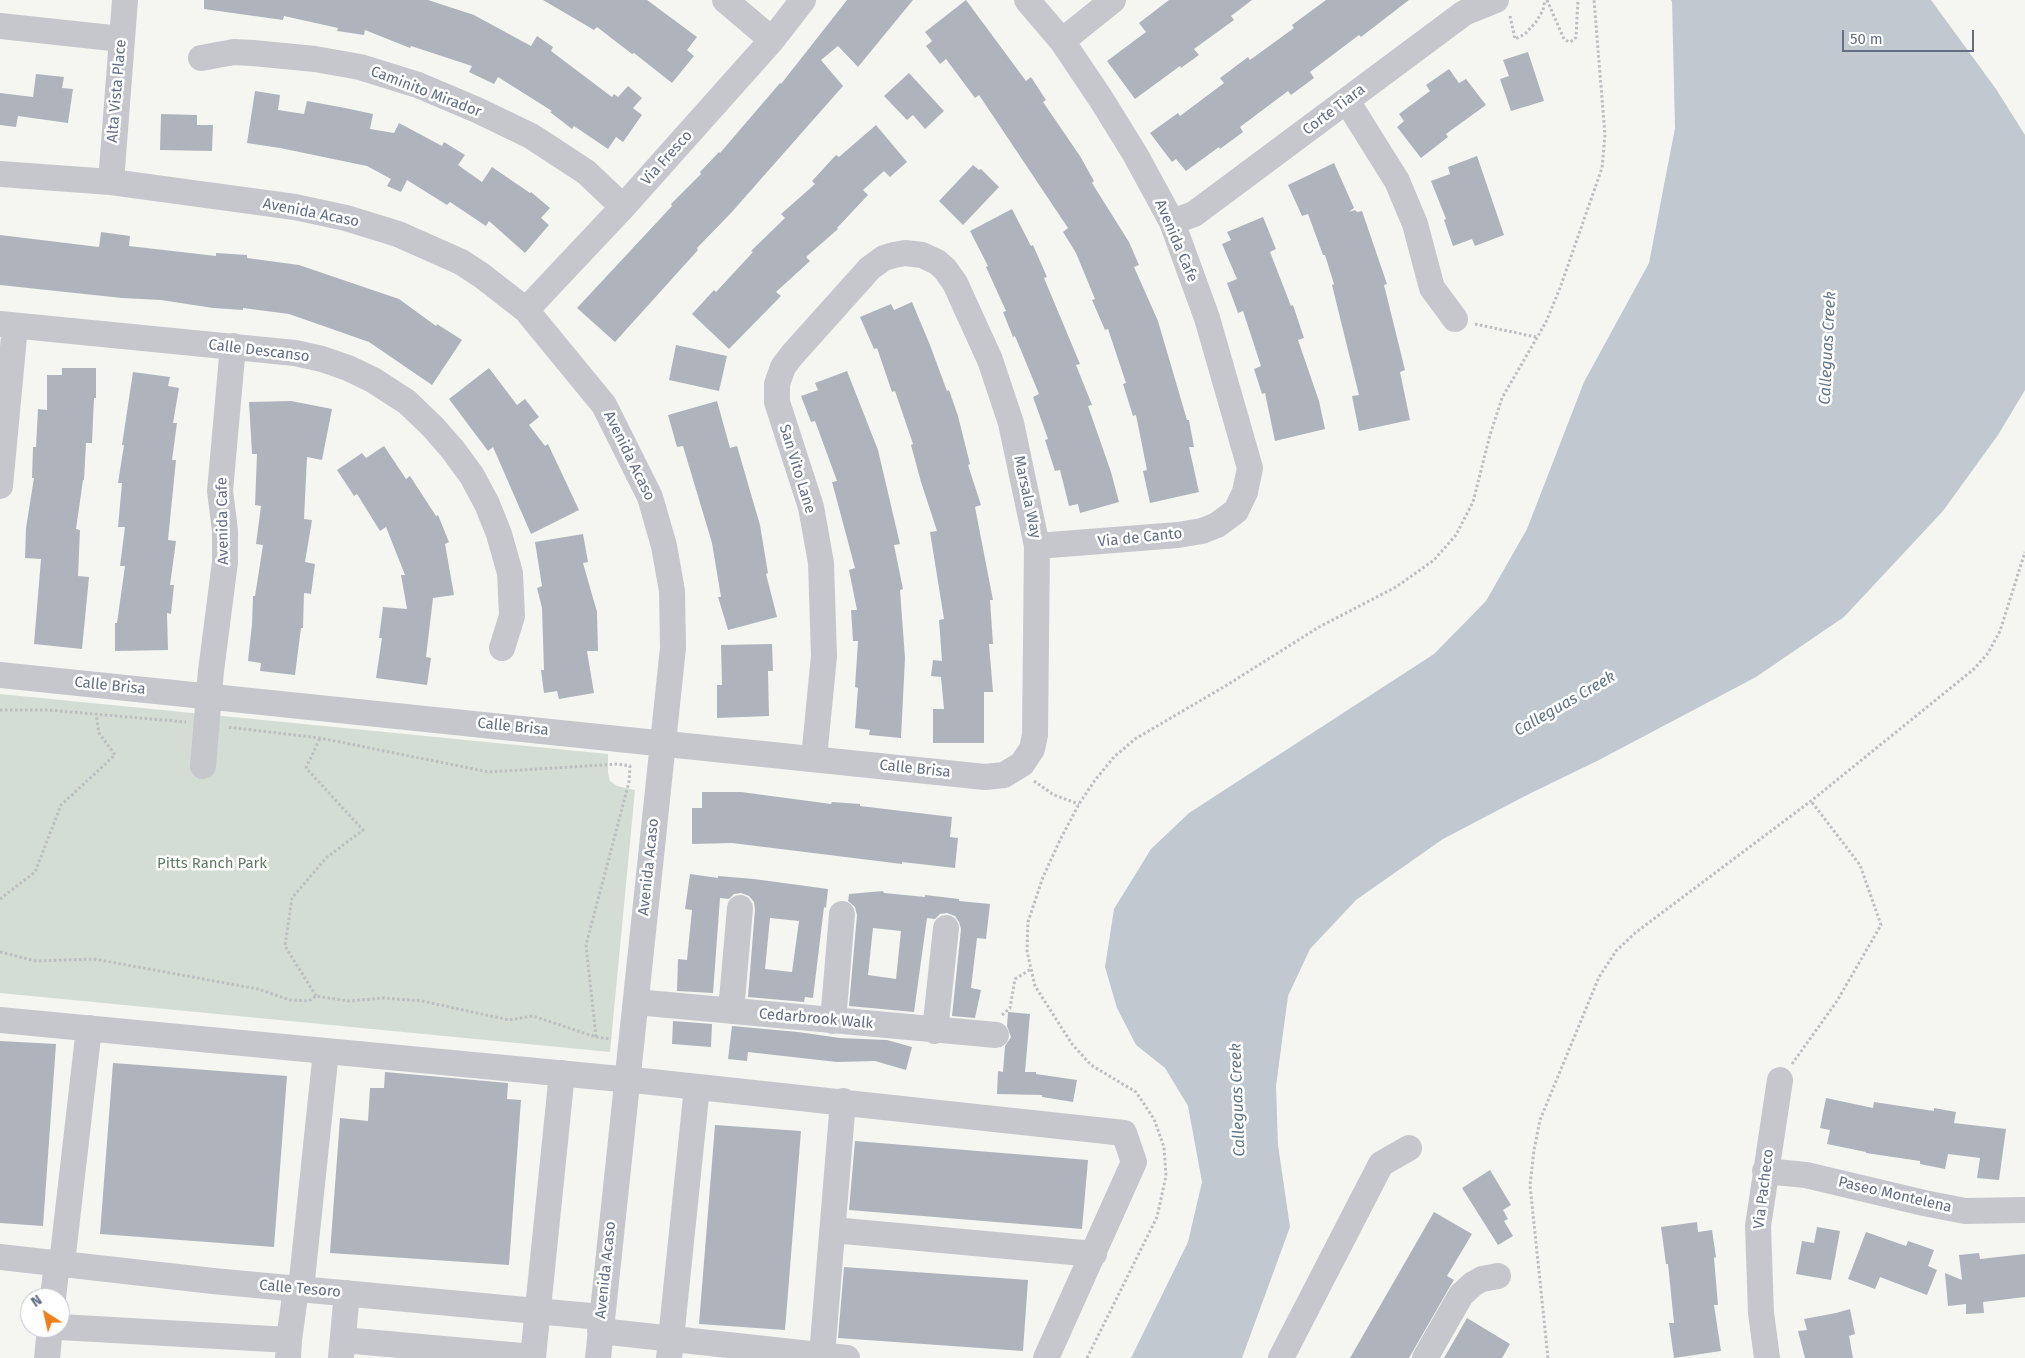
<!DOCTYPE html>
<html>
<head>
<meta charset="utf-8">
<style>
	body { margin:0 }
	#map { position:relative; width:2025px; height:1358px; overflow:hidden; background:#f5f6f2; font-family:"Fira Sans",sans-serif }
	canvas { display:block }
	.north { position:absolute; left:20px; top:1288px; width:50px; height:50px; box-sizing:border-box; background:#fff; border:1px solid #c1c5ce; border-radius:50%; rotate:325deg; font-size:14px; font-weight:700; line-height:20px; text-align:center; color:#636d84 }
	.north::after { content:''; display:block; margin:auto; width:18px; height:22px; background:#eb801c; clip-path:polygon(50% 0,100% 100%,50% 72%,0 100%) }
	.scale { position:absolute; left:1842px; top:30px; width:132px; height:22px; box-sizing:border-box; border:2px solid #636d84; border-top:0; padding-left:6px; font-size:15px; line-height:18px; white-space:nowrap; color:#636d84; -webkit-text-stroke:4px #fff; paint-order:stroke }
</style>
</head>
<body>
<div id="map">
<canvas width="2025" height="1358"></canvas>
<div class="north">N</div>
<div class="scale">50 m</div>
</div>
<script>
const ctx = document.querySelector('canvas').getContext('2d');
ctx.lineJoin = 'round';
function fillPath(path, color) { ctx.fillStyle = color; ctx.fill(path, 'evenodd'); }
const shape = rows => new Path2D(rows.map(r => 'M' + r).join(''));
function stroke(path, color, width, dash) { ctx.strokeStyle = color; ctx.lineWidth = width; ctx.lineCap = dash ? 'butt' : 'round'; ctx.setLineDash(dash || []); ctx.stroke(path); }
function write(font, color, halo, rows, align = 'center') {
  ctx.font = font + ' "Fira Sans",sans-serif'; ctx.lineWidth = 5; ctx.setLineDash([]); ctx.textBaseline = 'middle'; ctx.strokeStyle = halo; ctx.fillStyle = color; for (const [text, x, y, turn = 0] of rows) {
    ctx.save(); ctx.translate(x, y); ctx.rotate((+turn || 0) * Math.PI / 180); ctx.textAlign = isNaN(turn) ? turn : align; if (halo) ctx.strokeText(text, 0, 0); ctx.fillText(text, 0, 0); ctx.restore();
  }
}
fillPath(shape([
	[0,694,608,754,608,773,610,781,617,786,635,790,610,1052,0,993]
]), '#d4ddd3');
fillPath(shape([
	[1671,0,1931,0,1996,89,2025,135,2025,390,1998,435,1943,511,1844,617,1756,677,1599,760,1527,795,1443,839,1356,900,1310,949,1288,996,1276,1086,1278,1145,1290,1227,1242,1358,1131,1358,1188,1242,1202,1182,1188,1106,1165,1068,1136,1045,1117,1008,1105,967,1114,909,1151,849,1189,813,1434,654,1486,601,1527,529,1584,382,1649,263,1675,128,1672,2]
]), '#c1c8d0');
fillPath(shape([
	[204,0,428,0,474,15,531,46,537,36,553,47,551,51,612,97,614,94,618,97,628,86,642,98,633,108,642,115,623,142,616,137,608,149,574,126,572,129,550,112,552,111,498,77,494,84,469,72,472,66,411,46,410,48,365,30,364,35,337,31,338,28,284,16,283,20,204,9],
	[543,0,647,0,697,37,687,50,694,56,672,83,634,53,632,54,597,27,594,30],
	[847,0,913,0,858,67,838,46,821,60,843,86,731,213,697,248,698,250,615,342,577,308,672,206,671,204,701,174,700,172,719,152,720,153,780,83,781,84],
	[966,0,1026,81,1031,77,1046,100,1043,102,1080,156,1094,181,1092,183,1129,242,1139,265,1134,267,1158,321,1187,420,1189,420,1194,447,1189,447,1199,492,1150,503,1143,471,1147,470,1136,415,1133,416,1123,384,1126,383,1108,329,1105,330,1092,300,1095,299,1076,253,1063,232,1068,228,979,95,975,98,946,59,940,64,926,46,932,41,925,32],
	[1169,0,1252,0,1231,16,1234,20,1194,49,1199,55,1181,68,1180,66,1135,99,1107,61,1146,32,1139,23],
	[1326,0,1409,0,1361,37,1359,35,1310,72,1314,78,1291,95,1288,91,1240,127,1243,132,1220,149,1219,147,1186,171,1176,159,1172,162,1150,133,1178,113,1180,116,1224,83,1220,78,1248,57,1250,60,1294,28,1292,25],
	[1528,52,1544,101,1511,111,1500,79,1509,76,1503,60],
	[1449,69,1459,83,1466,79,1486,105,1446,134,1448,137,1421,158,1397,127,1404,121,1399,114,1430,91,1426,85],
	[909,73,944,111,925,129,913,115,907,120,884,96],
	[36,74,64,77,62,88,73,89,68,123,18,116,16,127,0,125,0,93,33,97],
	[255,91,280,95,278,110,304,114,307,101,345,108,373,114,370,129,394,133,399,123,442,146,444,142,465,155,458,165,482,182,492,167,530,193,531,192,550,208,541,218,549,225,525,253,489,221,486,226,450,202,447,205,407,180,401,192,387,186,391,179,367,166,280,148,247,143],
	[161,114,197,115,197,125,213,125,212,151,160,150],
	[876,125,907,162,890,177,884,171,863,190,868,195,837,228,838,229,806,257,810,261,776,292,781,296,729,349,692,314,714,290,716,292,753,252,751,251,785,218,781,214,815,184,812,181,836,155,839,157],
	[1477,156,1504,235,1475,246,1472,239,1453,246,1444,220,1446,219,1431,181,1450,174,1448,167],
	[1334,163,1354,208,1349,212,1355,210,1357,212,1362,211,1387,284,1384,285,1405,370,1400,372,1410,420,1359,431,1352,396,1359,395,1332,285,1334,284,1325,255,1323,255,1308,214,1302,216,1288,185],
	[973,165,979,170,981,169,999,187,963,225,939,201],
	[1012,209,1031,246,1033,245,1047,277,1044,278,1080,364,1076,365,1092,405,1088,406,1111,472,1119,502,1080,513,1078,504,1069,506,1060,470,1055,471,1045,440,1048,439,1033,397,1039,394,1015,336,1013,337,1003,312,1006,311,986,267,988,266,970,231],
	[1263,217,1276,249,1270,252,1291,306,1293,305,1304,338,1298,340,1319,401,1325,429,1275,441,1265,393,1262,394,1254,369,1261,366,1243,311,1238,313,1227,283,1237,279,1222,244,1231,240,1227,232],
	[101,232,130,236,129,246,216,256,216,253,247,255,247,258,299,265,399,299,436,326,437,324,462,340,432,385,369,342,289,314,243,308,243,310,213,308,161,300,122,298,0,285,0,235,99,247],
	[912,302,930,345,947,391,949,390,958,416,970,464,968,465,981,505,975,507,993,600,990,600,993,644,989,644,993,692,984,692,984,743,933,743,933,709,944,709,941,677,931,676,933,660,942,661,939,620,944,619,930,532,937,531,921,482,911,445,913,444,895,391,892,392,877,348,874,349,860,317,891,304,894,310],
	[676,345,727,356,719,391,669,380],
	[62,368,96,368,96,398,94,398,92,443,86,443,84,480,83,480,76,529,80,530,78,576,89,577,82,649,34,644,41,559,25,558,26,528,34,478,32,478,33,447,36,447,38,409,47,410,47,375,62,375],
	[489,368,517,405,525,399,539,417,529,425,545,446,548,444,579,510,531,534,493,447,488,451,449,399],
	[847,371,878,450,900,544,894,545,903,589,900,590,905,658,901,738,869,735,870,730,855,728,858,688,855,687,858,641,853,641,851,610,857,610,849,570,855,568,832,482,837,481,815,421,811,422,801,396,818,390,815,383],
	[133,372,170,377,168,386,179,388,173,423,177,423,172,460,176,460,168,540,176,541,170,585,174,585,171,614,167,613,168,650,115,651,115,623,117,623,125,566,120,566,125,527,118,527,122,483,118,483,124,445,122,445],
	[291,401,332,409,322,460,307,457,304,519,312,520,305,562,315,564,311,594,304,593,303,628,301,628,295,675,260,671,261,663,248,661,252,624,253,596,255,596,263,545,256,544,261,506,255,505,257,454,252,454,249,402],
	[717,401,730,448,737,446,760,525,768,573,766,574,777,617,728,630,718,597,721,597,712,543,683,446,677,447,668,415],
	[384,446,406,479,410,476,436,516,438,515,449,542,445,544,454,595,433,598,426,657,431,658,427,685,376,678,382,638,379,638,383,607,407,609,401,575,405,575,386,527,380,531,357,494,354,496,337,470,362,453,366,458],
	[583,534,588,562,583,563,597,612,598,651,587,651,594,693,559,699,557,691,544,693,541,670,544,670,542,608,537,588,542,586,535,542],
	[772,644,773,671,768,671,769,716,717,718,717,685,722,685,721,645],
	[702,792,741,792,831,804,832,802,860,804,860,806,952,817,950,837,958,838,955,868,902,862,902,864,732,843,692,844,692,808,702,808],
	[690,874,718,878,718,876,754,879,828,889,826,908,824,907,813,998,805,997,804,1002,748,997,755,909,754,902,749,896,741,893,734,894,729,899,720,898,713,993,677,991,678,959,687,960,692,910,685,909],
	[770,918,799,921,792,972,765,969],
	[883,891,884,893,925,897,925,895,959,899,959,901,990,904,986,939,977,938,971,988,981,990,975,1018,952,1016,961,929,959,922,955,916,947,913,940,914,935,919,927,918,914,1012,849,1006,857,915,855,907,848,901,849,894],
	[873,928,901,931,896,979,868,975],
	[1008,1012,1030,1014,1025,1072,1036,1072,1036,1074,1077,1080,1073,1102,1042,1097,1042,1095,997,1094,998,1071,1003,1072,1005,1046,1011,1037,1007,1026],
	[673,1021,712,1024,711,1047,672,1044],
	[732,1026,798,1032,840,1038,887,1040,912,1047,906,1070,875,1061,837,1062,748,1052,747,1061,728,1059],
	[0,1041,56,1044,43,1226,0,1223],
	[113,1063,287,1076,274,1247,100,1234],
	[385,1072,508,1083,507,1099,521,1100,509,1265,330,1253,340,1118,368,1121,370,1088,384,1088],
	[1826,1098,1873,1108,1874,1102,1934,1111,1934,1108,1956,1112,1954,1123,2006,1129,1999,1180,1977,1178,1980,1158,1948,1154,1945,1169,1920,1164,1920,1161,1866,1153,1866,1152,1827,1144,1830,1130,1820,1128],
	[715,1125,801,1131,785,1330,699,1324],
	[855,1141,1088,1160,1082,1229,849,1210],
	[1490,1170,1511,1205,1503,1210,1508,1219,1504,1221,1513,1236,1498,1245,1462,1188],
	[1434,1212,1472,1234,1447,1276,1454,1280,1452,1283,1409,1358,1350,1358],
	[1697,1222,1698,1232,1712,1230,1716,1257,1714,1258,1718,1305,1714,1305,1721,1351,1674,1358,1669,1323,1674,1323,1668,1264,1666,1264,1661,1227],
	[1817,1227,1840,1231,1831,1280,1796,1274,1802,1241,1814,1243],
	[1866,1232,1906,1246,1908,1241,1934,1250,1928,1266,1937,1270,1927,1295,1880,1277,1875,1289,1848,1279],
	[1979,1253,1980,1259,2025,1254,2025,1297,1983,1302,1984,1313,1966,1314,1966,1304,1948,1306,1945,1273,1962,1280,1959,1255],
	[844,1267,1028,1280,1023,1351,838,1338],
	[1850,1309,1855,1334,1849,1336,1853,1358,1805,1358,1798,1331,1807,1330,1804,1319,1836,1313],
	[1467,1318,1510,1344,1502,1358,1444,1358]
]), '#afb4bc');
stroke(shape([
	[1547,0,1564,39,1569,42,1574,40,1576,37,1578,0],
	[1510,16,1515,39,1525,34,1536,22,1543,10,1545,0],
	[1475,324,1536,337],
	[0,710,48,710,186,722],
	[1034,781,1054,795,1079,804],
	[0,899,35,872,61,805,115,755,99,733,96,714],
	[0,952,36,961,94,959,258,989,290,1000,309,1001,316,996,348,1001,384,998,422,1001,509,1020,533,1016,596,1037,586,945,629,782,630,766,618,764,489,772,320,738,227,727],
	[316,996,285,946,292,898,326,858,363,830,306,768,320,738],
	[1002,1015,1010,1008,1015,979,1031,969],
	[596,1037,611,1039],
	[1792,1064,1837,1001,1881,925,1860,865,1811,801],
	[1087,1358,1157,1217,1166,1176,1164,1147,1154,1119,1136,1092,1091,1065,1072,1044,1035,986,1027,951,1028,922,1043,877,1060,840,1079,804,1095,780,1114,757,1135,739,1227,685,1319,627,1396,587,1434,560,1456,535,1473,502,1490,435,1502,398,1546,322,1560,288,1602,168,1605,135,1594,0],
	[1548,1358,1530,1185,1534,1150,1540,1120,1599,977,1616,951,1635,933,1811,801,1974,669,1988,653,2000,631,2025,552]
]), '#bcbec1', 3, [2.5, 2.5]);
stroke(shape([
	[725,0,772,40],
	[1027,0,1062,41,1101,99,1135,154,1172,222,1207,318,1250,468,1245,492,1236,511,1217,525,1202,531,1178,535,1037,546],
	[0,26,121,39],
	[1062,41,1113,0],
	[201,58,234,52,253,53,315,59,360,67,418,85,477,110,531,136,586,172,623,207],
	[1347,101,1397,181,1415,224,1432,288,1455,319],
	[0,174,111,182,295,207,346,218,398,234,461,262,481,275,526,310,604,405,650,497,664,546,672,591,673,648,598,1358],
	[111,182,125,0],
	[1172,222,1194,214,1464,13,1496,0],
	[526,310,623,207,772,40,803,0],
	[0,324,295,353,322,359,348,368,373,380,407,402,433,427,453,450,472,476,487,504,499,534,510,573,512,616,502,648],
	[0,486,15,326],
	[0,675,985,777,1004,775,1022,764,1032,749,1035,735,1037,546,1011,423,990,360,955,283,945,269,937,262,922,255,905,253,894,255,884,258,870,268,792,355,783,367,777,384,777,402,811,507,821,563,824,656,814,758],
	[203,766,211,671,225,562,225,531,220,491,233,346],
	[636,1002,996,1035],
	[731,1011,740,908],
	[0,1020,652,1082,1124,1133,1134,1162,1046,1358],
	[833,1021,842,914],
	[935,1031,946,928],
	[1765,1171,1806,1175,1924,1203,1965,1211,2025,1210],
	[833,1230,1094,1254],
	[0,1257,213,1281,601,1317],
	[62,1263,89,1028],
	[301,1289,326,1051],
	[53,1298,57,1262],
	[60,1327,289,1340,288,1358],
	[600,1331,847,1358],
	[289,1340,296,1289],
	[343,1340,533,1357,562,1073],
	[822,1355,843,1101],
	[341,1357,347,1293],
	[47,1358,50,1328],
	[669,1358,697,1087],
	[1281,1358,1381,1164,1409,1148],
	[1425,1358,1461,1295,1473,1284,1482,1279,1498,1276],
	[1767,1358,1761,1313,1758,1226,1780,1080]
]), '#c5c7cc', 26);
write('15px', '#636d84', '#fff', [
	["Alta Vista Place",117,91,-85],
	["Caminito Mirador",426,92,21],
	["Corte Tiara",1334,110,-37],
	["Via Fresco",667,158,-48],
	["Avenida Acaso",311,213,11],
	["Avenida Cafe",1176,241,67],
	["Calle Descanso",259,351,7],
	["Avenida Acaso",629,456,64],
	["San Vito Lane",797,469,73],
	["Marsala Way",1027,497,78],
	["Avenida Cafe",223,521,-91],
	["Via de Canto",1140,538,-6],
	["Calle Brisa",110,686,6],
	["Calle Brisa",513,727,6],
	["Calle Brisa",915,769,6],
	["Avenida Acaso",649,867,-84],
	["Cedarbrook Walk",816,1019,5],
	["Via Pacheco",1764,1189,-83],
	["Paseo Montelena",1895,1195,13],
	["Avenida Acaso",606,1270,-84],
	["Calle Tesoro",300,1289,5]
]);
write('15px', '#627b64', '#fff', [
	["Pitts Ranch Park",212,864]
]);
write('italic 16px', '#637588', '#fff', [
	["Calleguas Creek",1828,348,-87],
	["Calleguas Creek",1565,704,-30],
	["Calleguas Creek",1238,1100,-92]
]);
</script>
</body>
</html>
